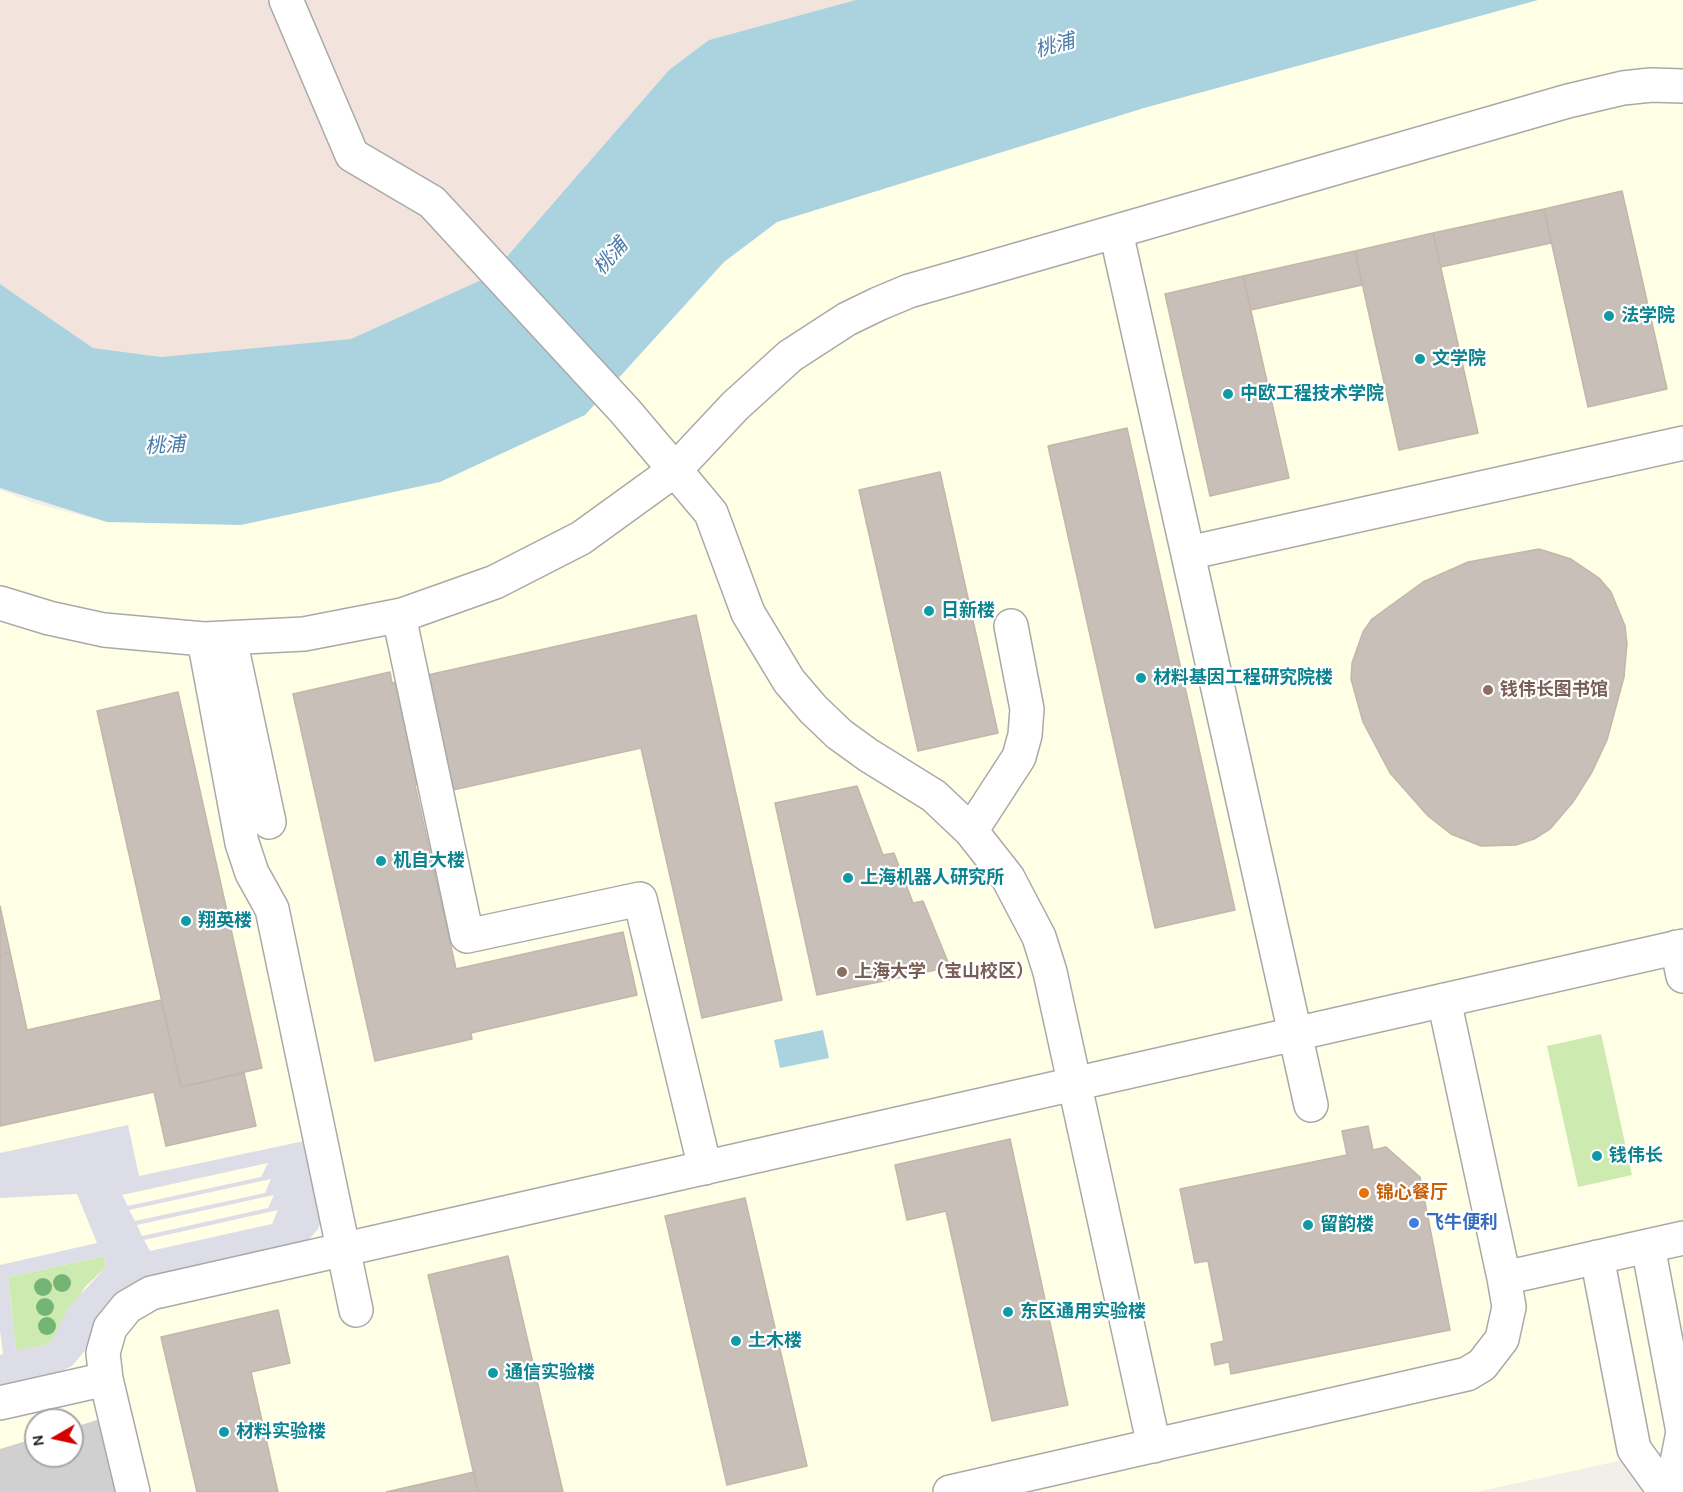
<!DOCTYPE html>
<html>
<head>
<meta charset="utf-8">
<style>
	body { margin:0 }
	#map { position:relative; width:1683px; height:1492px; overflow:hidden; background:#f2efe9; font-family:Karla,sans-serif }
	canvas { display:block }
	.north { position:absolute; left:24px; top:1408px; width:60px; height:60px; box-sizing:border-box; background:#fff; border:2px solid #a7a7a7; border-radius:50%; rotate:261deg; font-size:16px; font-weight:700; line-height:24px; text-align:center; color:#222 }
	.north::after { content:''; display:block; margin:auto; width:21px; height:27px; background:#d40000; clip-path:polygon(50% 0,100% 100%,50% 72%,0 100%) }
</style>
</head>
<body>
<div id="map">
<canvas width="1683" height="1492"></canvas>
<div class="north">N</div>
</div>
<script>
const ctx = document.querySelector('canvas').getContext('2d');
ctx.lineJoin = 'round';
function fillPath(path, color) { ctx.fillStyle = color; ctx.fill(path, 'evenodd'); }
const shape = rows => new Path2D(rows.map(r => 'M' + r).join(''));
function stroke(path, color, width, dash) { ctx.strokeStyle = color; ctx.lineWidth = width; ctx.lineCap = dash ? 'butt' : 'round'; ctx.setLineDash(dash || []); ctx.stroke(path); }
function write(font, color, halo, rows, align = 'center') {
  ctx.font = font + ' Karla,"Noto Sans SC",sans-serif'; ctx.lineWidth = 4.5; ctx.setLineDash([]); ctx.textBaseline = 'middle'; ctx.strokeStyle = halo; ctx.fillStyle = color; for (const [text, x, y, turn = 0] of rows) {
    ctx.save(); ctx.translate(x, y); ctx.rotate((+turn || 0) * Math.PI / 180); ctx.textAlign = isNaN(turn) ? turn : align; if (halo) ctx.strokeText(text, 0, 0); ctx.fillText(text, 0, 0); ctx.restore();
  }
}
fillPath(shape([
	[1538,0,1683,0,1683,1447,1476,1492,119,1492,100,1419,72,1428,72,1420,36,1420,36,1438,0,1449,0,490,37,504,107,522,585,415,724,262,777,222,1144,108]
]), '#ffffe5');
fillPath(shape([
	[100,1419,118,1492,0,1492,0,1449,36,1438,36,1456,72,1456,72,1428]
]), '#d0d0d0');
fillPath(shape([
	[0,0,856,0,709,40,669,70,490,276,351,339,161,357,93,348,0,284]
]), '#f3e3dd');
fillPath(shape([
	[1601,1034,1632,1175,1578,1187,1547,1046],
	[104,1256,106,1267,85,1287,52,1341,46,1345,16,1351,8,1277]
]), '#cdebb0');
fillPath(shape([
	[128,1125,139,1176,309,1140,322,1218,318,1229,305,1244,120,1293,103,1311,89,1346,72,1366,59,1372,0,1385,0,1355,3,1354,0,1331,0,1265,97,1243,77,1194,0,1198,0,1153],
	[268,1163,261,1177,128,1206,122,1195],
	[271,1179,265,1193,135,1221,129,1210],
	[274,1195,268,1208,142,1236,137,1225],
	[278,1210,272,1224,150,1251,144,1240],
	[104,1256,106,1267,68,1308,52,1341,46,1345,16,1350,8,1277]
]), '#dddde8');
fillPath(shape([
	[856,0,1538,0,1144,108,777,222,724,262,585,415,440,482,241,525,107,522,0,488,0,284,93,348,161,357,351,339,490,276,669,70,709,40],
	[823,1030,829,1058,780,1068,774,1040]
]), '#aad3df');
const building = shape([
	[1622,191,1667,389,1588,407,1544,209,1622,191],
	[1544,209,1551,243,1441,267,1433,233,1544,209],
	[1433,233,1478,433,1399,450,1355,251,1433,233],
	[1355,251,1362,285,1251,310,1243,276,1355,251],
	[1243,276,1289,478,1210,496,1165,294,1243,276],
	[1127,428,1235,910,1155,928,1048,446,1127,428],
	[940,472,998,733,918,751,859,490,940,472],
	[1539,549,1571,559,1599,578,1611,592,1625,626,1627,644,1624,677,1607,740,1592,772,1573,802,1550,829,1534,839,1516,845,1481,846,1451,834,1428,816,1390,773,1363,722,1351,679,1352,663,1363,632,1372,619,1423,582,1468,562,1539,549],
	[696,615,782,1000,702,1018,641,748,453,790,450,777,415,785,456,969,623,932,637,995,471,1033,472,1039,375,1061,293,694,390,672,392,683,696,615],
	[178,692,262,1068,181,1087,97,711,178,692],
	[857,786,883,855,894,853,913,903,923,901,950,967,817,995,775,803,857,786],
	[0,906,10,952,0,955,0,906],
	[10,952,27,1030,161,1000,181,1087,244,1073,256,1126,166,1146,154,1092,0,1126,0,955,10,952],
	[1368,1126,1373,1150,1386,1147,1420,1177,1450,1330,1231,1374,1229,1362,1215,1365,1211,1344,1224,1341,1208,1261,1195,1263,1180,1189,1347,1155,1342,1131,1368,1126],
	[1010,1139,1068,1405,992,1421,946,1211,907,1220,895,1165,1010,1139],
	[745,1198,807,1466,727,1485,665,1216,745,1198],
	[508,1256,563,1492,478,1492,428,1275,508,1256],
	[278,1310,290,1363,251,1372,278,1492,197,1492,161,1337,278,1310],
	[474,1472,478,1492,386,1492,474,1472]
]);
fillPath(building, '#c7bfb8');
stroke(building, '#c4b6ab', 1.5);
const minor = shape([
	[286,0,352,155,432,202,625,411,675,470,711,513,748,613,789,681,813,709,839,734,868,755,934,796,971,831,1008,878,1039,937,1050,972,1154,1446],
	[1116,232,1311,1105],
	[1188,553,1683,443],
	[0,603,49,618,104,630,204,639,304,634,402,615,495,582,581,538,675,470,735,406,790,356,847,319,878,304,909,291,1568,101,1623,88,1651,85,1683,86],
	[399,616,467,936,640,899,705,1168],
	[204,639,242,843,252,873,272,909,356,1310],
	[230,639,269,822],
	[971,831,1019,757,1025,735,1027,709,1011,626],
	[1677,947,1683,976],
	[1444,1000,1504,1278,1683,1238],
	[1648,1246,1683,1432,1671,1492],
	[1597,1257,1634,1449,1665,1492],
	[106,1379,133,1492],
	[0,1403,106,1379,103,1353,110,1328,127,1307,151,1293,1683,946],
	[950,1492,1467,1374,1482,1365,1502,1339,1509,1307,1504,1278]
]);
stroke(minor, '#a9a9a9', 36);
stroke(minor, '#fff', 33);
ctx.fillStyle = '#74b475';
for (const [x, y] of [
	[62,1283],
	[43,1287],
	[45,1307],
	[47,1326]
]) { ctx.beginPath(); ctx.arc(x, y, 9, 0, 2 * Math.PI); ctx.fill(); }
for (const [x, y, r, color] of [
	[1609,316,6,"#0f9aa8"],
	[1420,359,6,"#0f9aa8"],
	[1228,394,6,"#0f9aa8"],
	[929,611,6,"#0f9aa8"],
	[1141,678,6,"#0f9aa8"],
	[1488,690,6,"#8d6e63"],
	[381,861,6,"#0f9aa8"],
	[848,878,6,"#0f9aa8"],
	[186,921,6,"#0f9aa8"],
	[842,972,6,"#8d6e63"],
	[1597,1156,6,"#0f9aa8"],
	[1364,1193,6,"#e8710a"],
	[1414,1223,6,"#3f7fe0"],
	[1308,1225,6,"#0f9aa8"],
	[1008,1312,6,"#0f9aa8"],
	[736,1341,6,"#0f9aa8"],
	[493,1373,6,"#0f9aa8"],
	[224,1432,6,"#0f9aa8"]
]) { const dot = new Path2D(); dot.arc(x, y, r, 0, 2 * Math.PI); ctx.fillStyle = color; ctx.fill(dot); stroke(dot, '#fff', 2); }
write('bold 18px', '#0d838f', '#fff', [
	["法学院",1621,316],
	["文学院",1432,359],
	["中欧工程技术学院",1240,394],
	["日新楼",941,611],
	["材料基因工程研究院楼",1153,678],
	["机自大楼",393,861],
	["上海机器人研究所",860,878],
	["翔英楼",198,921],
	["钱伟长",1609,1156],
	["留韵楼",1320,1225],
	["东区通用实验楼",1020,1312],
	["土木楼",748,1341],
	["通信实验楼",505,1373],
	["材料实验楼",236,1432]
], 'left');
write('bold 18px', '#785e54', '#fff', [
	["钱伟长图书馆",1500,690],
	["上海大学（宝山校区）",854,972]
], 'left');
write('bold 18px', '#c56008', '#fff', [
	["锦心餐厅",1376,1193]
], 'left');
write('bold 18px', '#366cbe', '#fff', [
	["飞牛便利",1426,1223]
], 'left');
write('italic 20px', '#4a7aab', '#fff', [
	["桃浦",1055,46,-15],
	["桃浦",611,257,-49],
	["桃浦",165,446,-4]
]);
</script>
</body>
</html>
